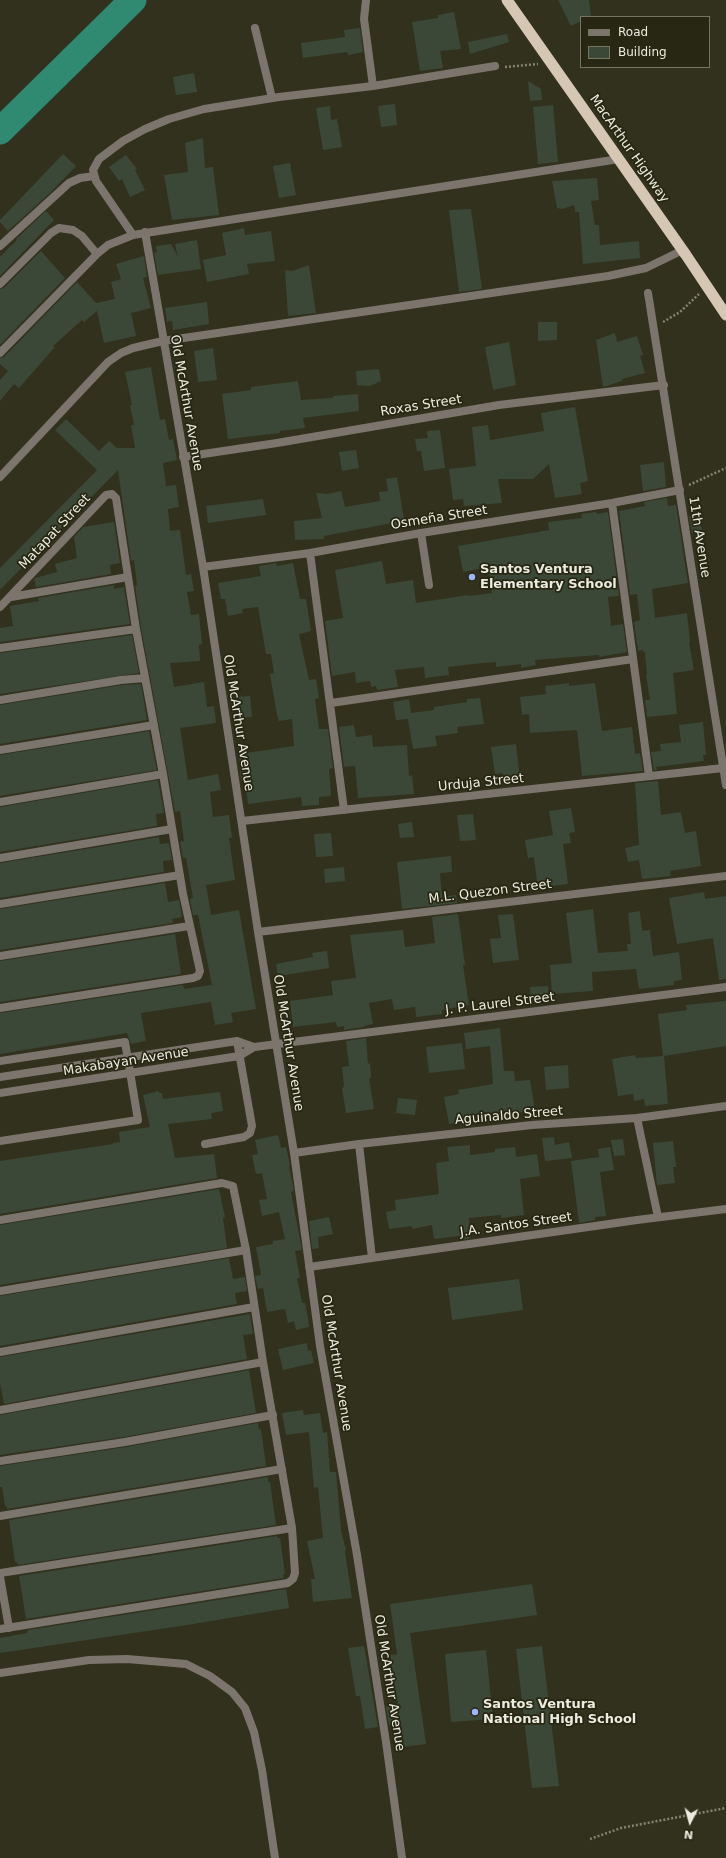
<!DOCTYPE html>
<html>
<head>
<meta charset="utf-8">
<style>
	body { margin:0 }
	#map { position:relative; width:726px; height:1858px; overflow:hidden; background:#32311d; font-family:"DejaVu Sans",sans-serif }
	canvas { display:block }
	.legend { position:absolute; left:580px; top:16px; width:130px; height:52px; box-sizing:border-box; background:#282713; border:1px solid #767565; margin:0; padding:5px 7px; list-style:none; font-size:12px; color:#ebebdf }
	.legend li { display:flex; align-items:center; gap:8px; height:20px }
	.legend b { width:20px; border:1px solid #767565 }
	.north { position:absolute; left:670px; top:1802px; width:40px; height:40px; -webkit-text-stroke:3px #282713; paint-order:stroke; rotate:186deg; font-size:11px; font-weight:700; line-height:16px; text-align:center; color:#ebebdf }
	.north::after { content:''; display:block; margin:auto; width:14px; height:18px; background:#ebebdf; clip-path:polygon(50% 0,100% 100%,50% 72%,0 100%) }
</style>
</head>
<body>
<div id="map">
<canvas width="726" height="1858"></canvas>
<ul class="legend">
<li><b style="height:5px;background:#7c756d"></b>Road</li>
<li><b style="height:11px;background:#3b4837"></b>Building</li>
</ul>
<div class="north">N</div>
</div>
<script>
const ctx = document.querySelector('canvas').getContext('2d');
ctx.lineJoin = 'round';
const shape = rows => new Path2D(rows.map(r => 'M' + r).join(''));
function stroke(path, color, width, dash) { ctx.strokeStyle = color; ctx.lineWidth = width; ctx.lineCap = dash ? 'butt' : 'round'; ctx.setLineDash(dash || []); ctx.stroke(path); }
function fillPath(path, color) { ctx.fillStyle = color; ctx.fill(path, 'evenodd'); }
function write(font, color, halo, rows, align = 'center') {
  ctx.font = font + ' "DejaVu Sans",sans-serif'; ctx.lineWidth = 3.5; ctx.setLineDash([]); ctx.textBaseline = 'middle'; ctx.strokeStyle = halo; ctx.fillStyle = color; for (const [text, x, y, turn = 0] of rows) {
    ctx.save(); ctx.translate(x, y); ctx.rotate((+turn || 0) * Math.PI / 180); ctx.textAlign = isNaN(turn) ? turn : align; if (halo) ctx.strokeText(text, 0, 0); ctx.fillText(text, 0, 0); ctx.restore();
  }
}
stroke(shape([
	[0,131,133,0]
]), '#2f8a71', 27);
fillPath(shape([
	[558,0,589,0,591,16,581,17,581,21,571,26],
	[454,12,461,49,440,51,443,68,420,71,412,22,438,18,438,15],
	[360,28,363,52,348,55,347,52,303,58,301,43,345,37,344,30],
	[507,34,509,42,470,54,468,42],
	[194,73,197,92,176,95,173,77],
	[528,81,541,89,542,100,530,101],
	[395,104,397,125,381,127,378,106],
	[553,105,558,162,538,164,533,107],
	[330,106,331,120,337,119,342,147,323,150,316,108],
	[203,138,205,168,213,167,219,215,172,220,164,175,188,172,185,143],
	[63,154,76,166,51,192,8,231,0,222,0,220],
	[126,155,137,169,135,170,145,190,130,197,122,179,119,181,109,167],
	[290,163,296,195,279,198,273,166],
	[597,178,599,200,591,201,595,225,599,225,600,245,639,241,640,258,583,264,579,212,575,212,574,205,562,209,557,208,552,181],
	[471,209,482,289,459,292,449,210],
	[46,211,54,220,0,276,0,257,17,240,16,239],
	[244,228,245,235,271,231,275,261,247,264,249,274,207,282,203,260,226,255,222,233],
	[197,240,201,269,158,275,154,253,157,252,156,246,171,244,178,257,175,244],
	[41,251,65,278,0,345,0,289,4,288],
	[144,256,147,277,143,278,151,308,131,313,136,336,104,343,97,311,84,322,82,320,53,346,55,347,19,388,14,384,0,401,0,380,8,371,0,364,0,358,4,357,77,282,96,303,115,299,111,282,121,279,116,264],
	[309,265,316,313,288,316,285,270,292,271],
	[207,302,209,324,173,330,172,321,167,322,165,308],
	[538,322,557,322,557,340,538,341],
	[615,333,617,342,637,336,643,355,640,356,645,373,622,379,622,381,603,387,596,340],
	[509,342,516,385,493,390,485,347],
	[213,348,217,380,198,382,194,351],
	[151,367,160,420,165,419,169,440,173,439,177,460,163,463,166,486,176,485,179,507,168,509,170,531,180,530,186,575,191,574,194,591,187,592,191,615,199,614,202,644,199,645,200,661,170,663,174,687,204,682,207,707,214,706,216,723,180,728,188,780,218,774,221,790,210,792,213,817,229,815,232,838,229,838,235,880,206,885,211,915,239,910,256,1009,231,1013,233,1022,215,1025,211,1002,141,1013,146,1041,131,1044,127,1033,0,1054,0,1013,183,985,184,989,212,985,198,915,193,915,190,899,193,898,186,858,183,858,180,842,184,841,180,811,175,812,141,628,135,586,137,585,134,560,131,561,118,470,0,590,0,568,97,470,55,430,66,419,99,451,109,441,117,448,135,448,131,425,134,425,130,405,132,405,125,372],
	[379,369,381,381,370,386,357,385,356,371],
	[298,381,301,400,333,398,333,396,358,394,359,411,303,418,305,428,280,431,280,433,228,439,222,394,251,390,251,387],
	[575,407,588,481,580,483,582,494,555,498,549,464,533,479,498,479,502,503,464,506,463,499,453,500,449,469,476,466,472,427,488,425,490,440,544,431,541,413],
	[440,430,445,468,424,471,421,451,417,451,415,439,428,438,427,431],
	[356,450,359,468,342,471,339,452],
	[664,462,666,487,643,491,640,465],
	[397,477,405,525,393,527,392,523,324,536,324,539,295,540,294,521,322,518,316,493,327,494,341,491,345,507,380,501,379,492,388,491,386,479],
	[667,498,668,506,676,505,688,583,652,589,655,618,687,613,690,642,689,642,694,670,673,673,677,714,647,717,645,700,650,700,646,675,647,675,645,652,643,652,643,650,638,651,634,622,640,620,637,594,630,595,619,511,645,506,644,502],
	[263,499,266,515,208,523,206,506],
	[596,512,597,514,608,512,619,596,608,597,611,626,623,624,627,652,599,657,599,655,535,660,536,665,521,668,521,664,496,667,496,662,482,663,448,667,449,675,425,678,424,667,395,670,398,687,377,690,376,686,371,687,370,681,356,683,355,672,332,676,325,621,343,618,335,570,382,561,386,584,413,580,416,603,468,595,469,596,492,593,488,567,463,572,458,546,549,530,548,522,582,518,581,514],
	[698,514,702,530,692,533,689,516],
	[114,522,120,563,110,565,111,574,36,587,34,579,35,578,57,572,55,564,77,558,74,537,83,527],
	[276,563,277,566,293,563,300,599,306,599,311,631,299,634,309,680,316,679,319,698,315,699,319,729,328,729,333,768,329,769,331,796,319,797,319,805,302,806,301,797,248,804,245,780,241,781,239,754,294,746,292,719,279,721,277,715,270,674,274,673,271,654,266,654,258,607,242,609,243,613,228,616,225,599,221,599,218,583,261,576,259,566],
	[114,585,114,589,124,587,130,624,0,642,0,628,13,626,10,606,39,601,38,598],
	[132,635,139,673,0,694,0,653],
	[569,683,569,686,595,683,602,731,632,727,635,754,640,753,643,771,582,776,577,730,530,733,529,714,522,715,520,697,546,694,545,686],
	[141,684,147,720,0,744,0,705,122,685],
	[250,696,252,717,237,718,235,697],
	[480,698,484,724,457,727,458,733,435,736,437,746,413,749,408,719,396,720,393,702,409,699,411,713,434,710,434,707,467,702,467,699],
	[703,722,706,755,703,755,704,761,656,767,657,770,654,770,651,752,661,751,660,744,681,742,679,725],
	[354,725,356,737,372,735,373,747,407,745,409,776,412,775,414,794,358,798,355,766,344,767,339,727],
	[149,731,157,770,0,796,0,755],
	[516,744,519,771,522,771,523,783,504,785,503,773,495,774,491,747],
	[158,780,164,813,156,814,157,826,0,852,0,807],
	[658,781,661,815,681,812,685,833,696,831,701,866,670,871,671,876,642,879,639,860,628,862,625,848,639,845,635,783],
	[571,808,575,832,569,833,571,843,563,844,568,884,551,886,550,881,537,882,534,857,528,858,525,840,553,835,549,811],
	[473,814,476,840,460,841,457,815],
	[412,822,414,837,400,838,398,824],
	[331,833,333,856,316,857,314,834],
	[159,837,160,844,169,843,172,860,163,861,164,872,0,898,0,863],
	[451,856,452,872,440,873,442,897,456,895,457,903,402,909,397,862],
	[344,867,345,881,325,883,324,869],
	[165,883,168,902,179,900,182,917,172,919,173,923,0,950,0,909],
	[704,892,705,899,726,896,726,979,719,980,713,938,677,944,669,898],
	[593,909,598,953,628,951,627,944,631,944,628,913,640,911,642,931,650,930,653,956,679,952,682,980,674,981,674,985,639,989,636,969,592,972,593,991,552,994,550,965,572,963,566,913],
	[458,914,465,965,463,965,469,1005,442,1010,442,1014,416,1017,415,1007,394,1010,392,999,369,1003,373,1024,364,1026,364,1027,344,1030,344,1026,337,1027,336,1022,293,1027,290,1001,333,995,331,981,356,978,350,935,403,930,405,947,435,943,432,917],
	[513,914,519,960,493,963,490,939,501,938,498,915],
	[175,934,181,974,0,1002,0,961],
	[327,951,329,968,278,976,276,964,313,957,312,953],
	[548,986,549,1001,531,1002,530,987],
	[726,1001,726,1046,664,1056,668,1104,645,1106,644,1099,634,1101,633,1094,618,1096,612,1059,635,1055,636,1058,663,1056,658,1014,687,1010,686,1005],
	[500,1028,504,1071,514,1071,515,1081,530,1080,535,1110,509,1114,509,1120,483,1123,482,1119,449,1124,444,1097,459,1094,458,1090,493,1084,490,1046,466,1049,464,1033],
	[366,1038,368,1064,370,1063,371,1078,369,1078,374,1109,346,1113,342,1088,344,1087,342,1067,349,1066,346,1041],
	[462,1043,465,1069,429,1073,426,1047],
	[568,1065,569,1088,546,1090,544,1067],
	[159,1091,159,1093,162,1093,163,1099,220,1092,223,1111,211,1113,212,1119,168,1124,175,1158,214,1154,217,1178,0,1214,0,1161,113,1144,113,1143,120,1142,119,1132,150,1127,143,1095],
	[398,1098,417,1100,415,1115,396,1113],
	[278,1135,281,1148,286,1147,290,1165,289,1166,294,1191,291,1192,302,1250,295,1251,300,1278,297,1278,302,1303,305,1303,308,1318,309,1327,296,1330,294,1321,288,1323,285,1309,267,1312,263,1288,258,1289,255,1276,261,1275,256,1247,273,1244,273,1241,285,1239,279,1212,262,1216,259,1200,267,1199,262,1173,256,1174,252,1155,258,1154,255,1140],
	[554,1137,555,1145,569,1142,572,1158,545,1161,542,1138],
	[623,1139,625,1155,614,1156,611,1140],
	[673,1141,676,1167,673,1167,675,1183,657,1185,653,1143],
	[470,1145,470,1155,495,1152,495,1149,515,1147,516,1157,537,1154,540,1176,520,1179,524,1215,501,1218,501,1215,469,1218,470,1238,467,1239,459,1240,459,1236,434,1239,432,1225,412,1229,412,1226,389,1229,386,1212,396,1210,395,1200,439,1194,436,1163,449,1161,447,1147],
	[610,1147,614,1170,600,1172,606,1216,595,1217,595,1220,579,1223,571,1161,599,1157,598,1149],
	[219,1189,225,1217,223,1218,227,1248,0,1285,0,1225],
	[329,1217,333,1234,318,1237,319,1248,312,1249,309,1221],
	[229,1258,233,1279,245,1277,247,1291,235,1293,237,1304,0,1346,0,1296],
	[519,1279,523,1310,452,1320,448,1288],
	[250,1314,253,1334,243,1335,247,1359,4,1404,0,1383,0,1357],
	[307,1343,308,1351,311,1350,314,1363,283,1370,278,1349],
	[249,1370,256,1413,124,1437,0,1455,0,1415],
	[303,1410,304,1415,320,1413,323,1433,327,1432,330,1472,336,1472,341,1530,346,1551,345,1552,352,1598,313,1602,311,1579,315,1579,307,1541,323,1538,318,1487,314,1488,309,1432,286,1435,282,1413],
	[258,1423,259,1430,261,1429,266,1466,7,1509,7,1506,5,1506,2,1487,0,1487,0,1466,126,1447],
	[268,1477,268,1482,270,1482,276,1525,18,1565,17,1562,15,1562,9,1520],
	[277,1536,277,1538,280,1538,285,1574,283,1574,284,1578,26,1619,19,1576],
	[532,1584,537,1615,410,1633,426,1744,404,1747,400,1723,389,1725,386,1706,398,1705,390,1655,397,1654,390,1604],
	[286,1589,289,1608,187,1625,0,1653,0,1638,27,1633,28,1630],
	[364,1646,378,1727,365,1729,360,1696,356,1696,348,1648],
	[542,1646,559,1786,532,1788,516,1649],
	[486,1650,493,1719,451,1722,445,1654]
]), '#3b4837');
stroke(shape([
	[505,67,538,64],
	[663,322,680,312,699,294],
	[689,485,726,468],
	[590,1839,621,1828,726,1808]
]), '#848373', 2.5, [2, 2]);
stroke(shape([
	[255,28,272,98],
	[421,533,429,585],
	[0,1673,89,1660,127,1659,186,1664,210,1676,232,1692,245,1708,254,1732,262,1770,275,1858]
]), '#7c756d', 8);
stroke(shape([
	[366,0,364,19,373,86],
	[145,232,203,567,258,932,294,1153,320,1346,357,1555,386,1742,402,1858],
	[133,235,96,181,93,170,99,159,123,141,145,129,169,119,204,109,279,97,373,86,495,66],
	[0,246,69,183,80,178,94,176],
	[0,284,51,233,59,228,73,230,82,236,97,254],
	[648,293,726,785],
	[0,353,97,254,108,245,133,235,619,159],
	[183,457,277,443,499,405,664,385],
	[0,477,108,362,121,353,133,348,163,341,608,276,646,268,683,250],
	[612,503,649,776],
	[310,553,344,810],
	[203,567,310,553,421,533,612,503,680,490],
	[11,597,128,577],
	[0,607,106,495,112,494,116,498,136,629,163,774,183,894,200,971,198,976,193,978,0,1008],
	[0,648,136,629],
	[0,700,121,680,145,678],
	[331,703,633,659],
	[0,750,154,725],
	[0,802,163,774],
	[242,821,723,768],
	[0,858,172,829],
	[0,904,180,875],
	[258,932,726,876],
	[0,956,189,926],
	[0,1061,125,1042,138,1120,0,1141],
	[0,1077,237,1041,254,1047],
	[0,1093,239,1056,254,1047,726,987],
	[637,1118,658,1217],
	[205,1144,244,1137,250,1133,252,1126,237,1041],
	[359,1144,372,1258],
	[294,1153,359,1144,532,1125,637,1118,726,1106],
	[0,1220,222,1183,233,1186,246,1250,263,1362,292,1528,295,1573,293,1579,288,1583,0,1629],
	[309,1267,637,1220,726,1209],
	[0,1291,246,1250],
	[0,1352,254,1307],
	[0,1410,263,1362],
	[0,1461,125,1442,273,1415],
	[0,1516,282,1469],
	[0,1573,292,1528],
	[0,1577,9,1628]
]), '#7c756d', 8);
stroke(shape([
	[507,0,686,255,726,315]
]), '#d6c6b4', 11);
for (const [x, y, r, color] of [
	[472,577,4,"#9db4fd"],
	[475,1712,4,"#9db4fd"]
]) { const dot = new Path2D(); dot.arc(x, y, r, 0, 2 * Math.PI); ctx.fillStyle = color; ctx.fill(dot); stroke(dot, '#282713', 1.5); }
write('13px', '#ebebdf', '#282713', [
	["MacArthur Highway",629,149,55],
	["Old McArthur Avenue",186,403,80],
	["Roxas Street",421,406,-9],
	["Osmeña Street",439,518,-9],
	["Matapat Street",55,532,-47],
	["11th Avenue",699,537,81],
	["Old McArthur Avenue",238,723,81],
	["Urduja Street",481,783,-6],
	["M.L. Quezon Street",490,892,-7],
	["J. P. Laurel Street",500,1004,-7],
	["Old McArthur Avenue",288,1043,81],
	["Makabayan Avenue",126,1062,-9],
	["Aguinaldo Street",509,1116,-5],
	["J.A. Santos Street",516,1225,-8],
	["Old McArthur Avenue",336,1363,81],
	["Old McArthur Avenue",389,1683,81]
]);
write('bold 13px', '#ebebdf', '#282713', [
	["Santos Ventura",480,570],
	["Elementary School",480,585],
	["Santos Ventura",483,1705],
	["National High School",483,1720]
], 'left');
</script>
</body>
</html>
